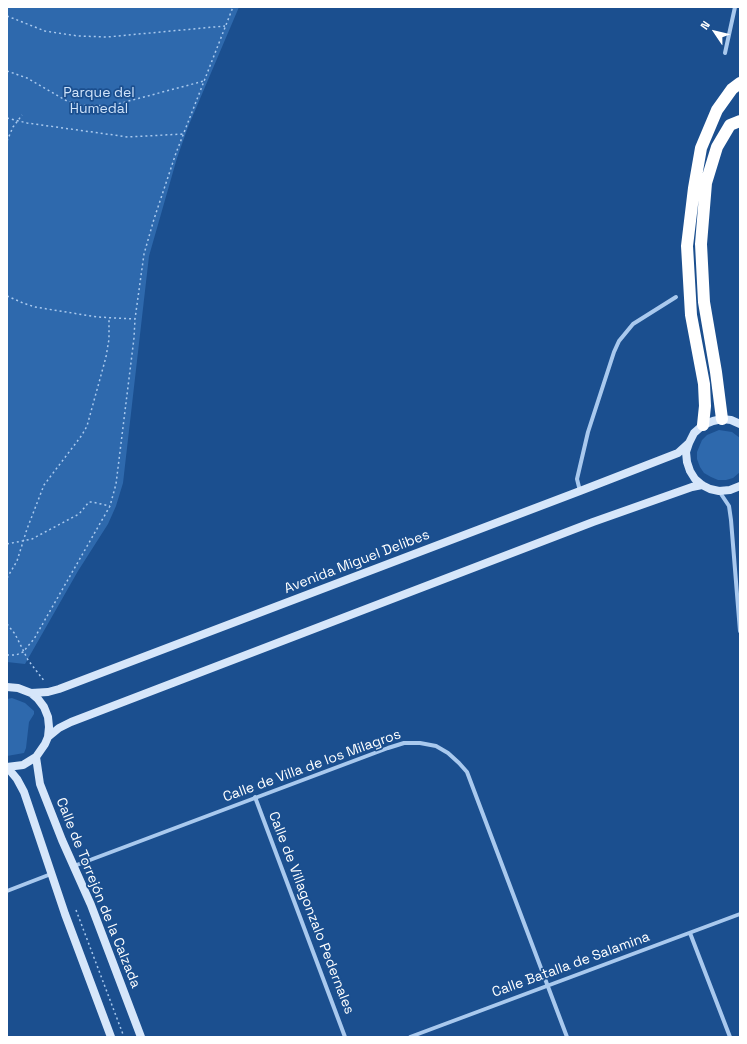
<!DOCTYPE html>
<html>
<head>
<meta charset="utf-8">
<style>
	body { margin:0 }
	#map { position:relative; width:747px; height:1044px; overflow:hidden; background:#1b4f8f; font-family:"Space Grotesk",sans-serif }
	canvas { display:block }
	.frame { position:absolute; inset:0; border:8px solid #fff; pointer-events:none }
	.north { position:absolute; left:695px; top:12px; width:40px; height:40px; -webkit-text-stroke:3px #1b4f8f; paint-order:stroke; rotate:305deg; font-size:11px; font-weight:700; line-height:16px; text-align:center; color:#fff }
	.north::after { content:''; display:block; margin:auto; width:14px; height:18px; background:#fff; clip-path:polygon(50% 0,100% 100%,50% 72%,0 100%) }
</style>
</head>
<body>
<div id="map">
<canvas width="747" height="1044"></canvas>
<div class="frame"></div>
<div class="north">N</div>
</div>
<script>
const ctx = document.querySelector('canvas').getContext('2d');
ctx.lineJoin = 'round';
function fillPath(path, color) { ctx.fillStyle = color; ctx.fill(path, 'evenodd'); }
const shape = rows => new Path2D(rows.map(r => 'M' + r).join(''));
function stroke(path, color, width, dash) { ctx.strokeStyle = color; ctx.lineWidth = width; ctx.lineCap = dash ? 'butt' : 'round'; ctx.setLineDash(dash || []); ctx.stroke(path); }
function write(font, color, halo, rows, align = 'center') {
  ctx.font = font + ' "Space Grotesk",sans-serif'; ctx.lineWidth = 3.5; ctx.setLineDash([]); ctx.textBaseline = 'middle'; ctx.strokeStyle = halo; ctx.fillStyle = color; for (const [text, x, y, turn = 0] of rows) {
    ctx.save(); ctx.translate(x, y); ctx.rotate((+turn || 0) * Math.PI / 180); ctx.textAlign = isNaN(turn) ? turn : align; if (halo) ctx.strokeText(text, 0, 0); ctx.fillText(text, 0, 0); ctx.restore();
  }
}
fillPath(shape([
	[7,7,239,7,188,127,177,158,149,256,123,483,116,506,108,524,78,571,25,664,7,662],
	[719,430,732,432,740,438,740,472,733,478,726,480,718,480,711,477,704,473,700,467,697,459,697,452,702,440,707,435],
	[12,698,25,703,34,711,34,714,29,722,26,748,24,753,7,756,7,699]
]), '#2e69ad');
stroke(shape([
	[7,16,45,31,78,36,107,37,225,26],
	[7,71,27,78,67,101,81,105,110,106,204,81],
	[7,118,27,123,128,137,183,134],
	[7,141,13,127,22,115],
	[7,296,23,303,35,307,97,317,135,319],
	[7,544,32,539,79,514,89,502,92,502,110,506],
	[7,578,17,561,27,529,44,485,82,435,87,426,106,357,109,339,109,318],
	[7,624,15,634,28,660,45,682],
	[7,655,16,655,23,652,34,639,110,506,116,484,134,338,135,319,144,254,154,219,176,153,233,7],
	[76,910,124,1037]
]), '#a9c9ee', 1.5, [2, 3]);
stroke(shape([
	[725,53,735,7],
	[580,491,577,479,588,432,614,352,619,341,633,324,676,297],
	[719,491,729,506,731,520,740,631],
	[255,797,345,1037],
	[74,866,388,748,404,743,420,743,436,746,448,753,459,763,467,772,567,1037],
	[7,891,51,874],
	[690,933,730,1037],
	[410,1037,740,914]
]), '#a9c9ee', 4);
stroke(shape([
	[740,424,731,420,722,419,713,421,703,425,694,433,689,443,686,452,687,462,690,471,695,479,702,485,710,489,719,491,730,490,740,486],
	[7,687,18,688,31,693,38,699,44,707,48,717,49,727,48,737,45,744,36,757,23,765,7,767],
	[31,693,48,692,59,689,580,491,678,453,689,443],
	[48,737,59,728,71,722,593,522,692,487,702,485],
	[36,757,40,784,62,840,91,905,141,1037],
	[7,767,17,779,24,792,65,914,111,1037]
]), '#d6e6fa', 8);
stroke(shape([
	[722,419,716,372,704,302,701,244,706,183,717,147,730,125,740,121],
	[703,425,705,406,704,384,691,315,687,246,694,188,701,148,717,110,732,89,740,83]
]), '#fff', 12);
write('14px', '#cfe3fa', '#1b4f8f', [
	["Parque del",99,93],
	["Humedal",99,109]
]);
write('14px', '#fff', '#1b4f8f', [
	["Avenida Miguel Delibes",357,562,-21],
	["Calle de Villa de los Milagros",312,766,-20],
	["Calle de Torrejón de la Calzada",98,893,68],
	["Calle de Villagonzalo Pedernales",311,913,69],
	["Calle Batalla de Salamina",571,965,-20]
]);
</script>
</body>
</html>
